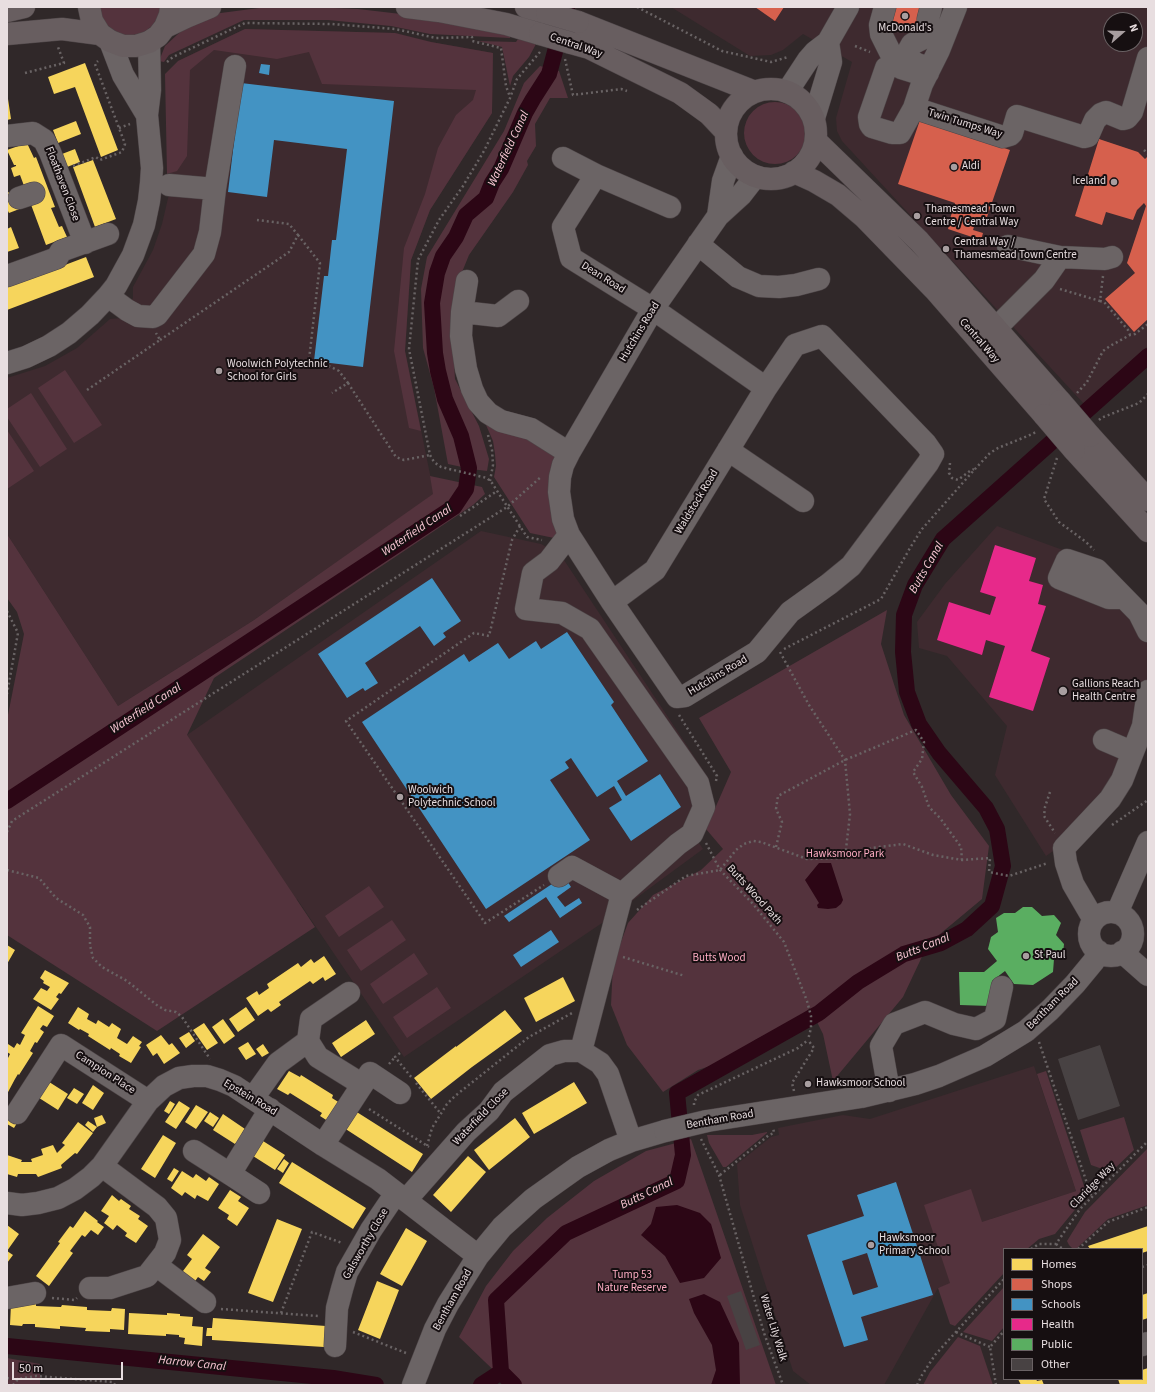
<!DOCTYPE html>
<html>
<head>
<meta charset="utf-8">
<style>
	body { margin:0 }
	#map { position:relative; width:1155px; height:1392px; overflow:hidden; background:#302829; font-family:"Source Sans 3",sans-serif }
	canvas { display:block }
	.frame { position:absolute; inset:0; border:8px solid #e8dee0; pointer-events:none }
	.legend { position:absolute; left:1003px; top:1248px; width:140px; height:132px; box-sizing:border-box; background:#160f11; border:1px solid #6a6264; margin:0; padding:5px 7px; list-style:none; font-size:12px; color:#e8dee0 }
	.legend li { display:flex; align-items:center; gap:8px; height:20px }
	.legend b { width:20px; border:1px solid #6a6264 }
	.north { position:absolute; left:1103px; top:12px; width:40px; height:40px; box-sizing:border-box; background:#160f11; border:1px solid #6a6264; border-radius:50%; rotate:70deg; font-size:11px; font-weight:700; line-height:16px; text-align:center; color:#e8dee0 }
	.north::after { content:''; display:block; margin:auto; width:14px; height:18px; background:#a89ea0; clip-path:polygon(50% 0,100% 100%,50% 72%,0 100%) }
	.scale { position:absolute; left:12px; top:1362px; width:111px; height:18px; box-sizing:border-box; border:2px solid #e8dee0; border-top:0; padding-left:5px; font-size:12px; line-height:14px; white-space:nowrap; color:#e8dee0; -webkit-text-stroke:3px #160f11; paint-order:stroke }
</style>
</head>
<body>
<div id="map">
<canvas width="1155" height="1392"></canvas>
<div class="frame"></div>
<ul class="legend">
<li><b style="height:11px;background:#f6d55c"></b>Homes</li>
<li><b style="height:11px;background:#d6604d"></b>Shops</li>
<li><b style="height:11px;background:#4393c3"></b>Schools</li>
<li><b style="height:11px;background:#e7298a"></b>Health</li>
<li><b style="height:11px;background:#5aae61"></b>Public</li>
<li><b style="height:11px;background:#484243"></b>Other</li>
</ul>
<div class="north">N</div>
<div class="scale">50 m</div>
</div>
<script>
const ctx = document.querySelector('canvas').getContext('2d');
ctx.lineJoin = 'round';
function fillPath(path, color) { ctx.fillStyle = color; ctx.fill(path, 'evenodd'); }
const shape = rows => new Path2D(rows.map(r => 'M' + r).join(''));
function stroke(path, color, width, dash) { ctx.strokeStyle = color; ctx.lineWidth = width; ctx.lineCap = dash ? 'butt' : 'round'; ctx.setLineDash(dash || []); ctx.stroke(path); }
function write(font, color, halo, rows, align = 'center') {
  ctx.font = font + ' "Source Sans 3",sans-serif'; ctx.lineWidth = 4; ctx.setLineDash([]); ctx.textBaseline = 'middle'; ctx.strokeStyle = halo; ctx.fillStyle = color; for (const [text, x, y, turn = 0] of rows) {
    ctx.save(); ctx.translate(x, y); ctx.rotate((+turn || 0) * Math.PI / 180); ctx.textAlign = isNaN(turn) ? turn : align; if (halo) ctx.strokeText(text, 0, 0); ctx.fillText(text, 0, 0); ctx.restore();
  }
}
fillPath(shape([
	[671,7,1148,7,1148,346,1085,405,842,141,837,131,836,118,852,62,803,34,783,50,771,55,750,56],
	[1111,20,1135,20,1135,44,1111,44],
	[245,29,395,33,431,42,493,53,492,113,430,210,411,260,405,351,434,494,254,620,118,706,7,534,7,378,45,366,77,348,110,319,122,318,133,298,133,287,153,250,162,224,169,194,170,175,175,153,178,61],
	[997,526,1093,561,1148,625,1148,735,1066,842,1046,856,995,775,1007,726,947,656,919,648,917,622,945,584],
	[481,531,541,544,560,554,709,779,696,832,697,840,703,849,605,921,404,1057,297,899,179,979,187,735],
	[1034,1066,1076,1191,991,1219,997,1268,938,1288,884,1385,811,1385,793,1371,740,1205,737,1164,771,1137,779,1135,778,1128,843,1115,870,1119]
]), '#3e2a2f');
fillPath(shape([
	[99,7,161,7,158,17,152,26,144,32,134,35,124,35,115,31,107,25,101,17],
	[310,7,358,9,418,16,510,34,510,38,430,34,391,26,328,20,244,20,169,55,164,62,159,61,165,46,178,34,190,24,213,14,259,8],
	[245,29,395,33,431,42,493,53,492,113,430,210,411,260,405,351,421,431,409,428,394,351,404,248,425,194,438,148,456,115,473,100,476,90,322,84,309,52,277,59,214,50,190,70,187,156,177,171,167,174,165,74,178,61],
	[518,39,536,44,529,57,513,76,510,86,502,47,478,41,516,42],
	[540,66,559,71,568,98,550,98,535,124,536,146,527,161,528,165,513,192,469,255,460,277,451,312,455,379,479,426,489,459,487,471,471,469,448,464,434,388,423,348,421,289,427,257,504,131,524,83],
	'744 133a31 31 0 1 1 62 0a31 31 0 1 1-62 0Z',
	[65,370,102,425,74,443,38,388],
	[31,393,67,449,40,467,7,417,7,409],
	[486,425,514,432,556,456,559,531,554,538,530,533,494,477,496,466,495,454,493,441],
	[7,430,34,471,7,489],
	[430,476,482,487,485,494,473,505,214,678,187,735,315,927,157,1031,7,935,7,720,24,634,17,612,7,598,7,534,118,706,254,620,433,494],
	[887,610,881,644,904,715,951,795,989,846,982,899,928,944,903,997,833,1081,823,1034,810,1008,796,1020,755,1040,728,1060,698,1070,663,1092,627,1045,611,1005,613,964,628,923,653,895,701,870,723,849,706,829,731,772,699,718],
	[369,886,384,907,339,937,325,916],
	[392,920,406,940,361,971,347,950],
	[414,953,428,974,383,1004,370,984],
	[437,987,451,1008,407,1038,393,1017],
	[1046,1071,1087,1195,1055,1234,1039,1239,1027,1249,1004,1249,1004,1273,955,1326,950,1324,938,1288,950,1283,924,1205,971,1189,982,1222,1076,1191,1037,1074],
	[1124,1117,1134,1150,1111,1172,1091,1165,1080,1130],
	[767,1132,767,1133,726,1167,723,1167,709,1143,707,1135,752,1135],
	[691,1139,776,1385,509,1385,459,1337,486,1286,513,1251,547,1218,594,1181,646,1151],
	[1148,1148,1148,1205,1108,1219,1076,1249,1073,1249,1069,1245,1067,1241,1085,1212],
	[1004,1287,1004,1327,992,1341,963,1332],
	[958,1337,980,1346,993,1385,923,1385,930,1372],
	[7,1358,40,1364,40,1385,7,1385]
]), '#54333d');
fillPath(shape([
	[819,863,831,863,843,900,841,904,836,908,828,909,818,908,817,905,819,903,805,880],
	[677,1205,700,1213,711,1224,721,1258,704,1278,680,1283,665,1256,641,1235,651,1224,656,1207],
	[704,1294,720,1302,739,1343,740,1385,711,1385,716,1370,712,1345,694,1313,689,1299]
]), '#2c0615');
fillPath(shape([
	[85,63,118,150,101,157,75,87,54,94,48,77],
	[8,99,11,119,7,120,7,100],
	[76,121,81,134,58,143,53,130],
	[27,143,34,158,36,157,55,207,51,208,59,227,62,226,67,237,46,245,20,175,14,177,11,168,16,166,16,165,14,165,7,150],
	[75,149,80,162,67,167,62,154],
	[93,160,116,219,95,227,73,167],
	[15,190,22,208,9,213,7,209,7,193],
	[11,227,19,248,7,252,7,229],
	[86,257,94,277,7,310,7,287],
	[7,945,15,950,7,964],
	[324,956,336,974,325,981,323,977,313,984,310,981,279,1002,281,1005,271,1012,268,1009,258,1016,246,998,257,991,259,995,269,988,267,984,298,963,301,967,311,959,314,963],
	[45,970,69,983,61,994,59,993,56,997,59,999,51,1010,33,999,41,988,47,991,50,987,43,983,44,981,40,978],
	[563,977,575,1001,536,1022,524,998],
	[38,1006,54,1016,47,1027,43,1025,40,1029,44,1032,37,1043,35,1042,30,1051,33,1053,19,1075,18,1074,15,1079,7,1094,7,1060,10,1054,7,1052,7,1046,8,1044,14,1048,17,1043,20,1045,25,1035,21,1033],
	[78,1007,89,1014,87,1019,96,1024,98,1020,109,1027,112,1023,121,1029,117,1038,127,1044,133,1036,142,1042,139,1046,141,1047,131,1063,119,1056,120,1054,111,1048,110,1050,88,1036,89,1034,80,1029,79,1030,68,1023],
	[246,1007,255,1020,238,1032,229,1019],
	[505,1010,522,1031,472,1067,431,1099,414,1078,456,1046,456,1047],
	[223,1019,235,1036,224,1044,212,1027],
	[366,1020,375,1034,341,1057,332,1043],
	[204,1023,218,1043,207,1050,193,1030],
	[189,1032,195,1041,186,1048,179,1038],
	[161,1035,169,1045,172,1043,180,1053,164,1064,157,1053,153,1056,146,1045],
	[248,1042,256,1054,246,1060,238,1048],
	[263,1044,269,1053,262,1057,256,1049],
	[289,1071,300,1077,301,1075,333,1095,332,1098,343,1105,331,1123,320,1116,322,1113,290,1093,288,1095,277,1089],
	[46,1080,68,1094,58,1110,36,1096],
	[574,1082,587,1103,534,1134,522,1113],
	[93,1085,104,1093,93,1110,82,1103],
	[74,1088,84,1094,77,1104,67,1098],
	[170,1101,175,1104,169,1114,164,1111],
	[179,1101,190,1108,176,1129,165,1122],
	[196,1105,208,1112,196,1129,185,1122],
	[352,1109,423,1154,412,1172,341,1126],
	[11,1112,20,1118,14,1128,7,1124,7,1118],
	[210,1112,219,1118,213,1127,204,1121],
	[223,1114,245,1129,242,1133,248,1137,242,1147,236,1143,235,1144,213,1130],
	[102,1115,106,1123,97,1127,94,1118],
	[515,1118,530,1137,489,1170,474,1150],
	[88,1121,97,1127,93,1132,85,1125],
	[78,1122,93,1133,77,1154,75,1153,61,1165,62,1168,38,1177,36,1174,18,1174,17,1177,7,1174,7,1155,22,1160,21,1162,32,1162,31,1159,43,1155,41,1149,53,1145,57,1153,65,1145,62,1143],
	[163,1135,176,1143,155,1178,141,1169],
	[263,1141,285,1155,275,1170,253,1156],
	[468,1156,486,1172,451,1212,433,1195],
	[284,1159,289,1163,283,1173,277,1169],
	[292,1162,366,1208,353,1229,279,1183],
	[174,1168,179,1171,172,1182,167,1179],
	[182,1171,193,1178,196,1174,206,1181,209,1177,219,1184,208,1201,197,1195,195,1199,185,1192,182,1196,171,1188],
	[230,1190,241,1197,238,1201,249,1208,237,1226,227,1219,229,1215,218,1208],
	[112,1195,119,1201,121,1199,131,1206,129,1209,140,1216,138,1219,148,1226,136,1243,125,1236,127,1233,117,1225,113,1230,104,1223,109,1216,101,1211],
	[85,1211,98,1221,97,1222,104,1227,98,1235,91,1230,85,1237,82,1235,70,1251,73,1253,49,1286,36,1276,60,1243,58,1242,70,1226,73,1228],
	[277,1219,302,1229,273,1302,248,1293],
	[7,1225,19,1234,7,1251,13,1255,7,1263],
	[1148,1226,1148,1251,1142,1253,1142,1249,1090,1249,1088,1246],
	[406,1228,427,1241,402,1286,380,1274],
	[203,1234,220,1247,205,1268,211,1272,204,1281,198,1277,193,1284,180,1275,192,1259,187,1255],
	[377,1281,399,1290,380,1339,358,1330],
	[1148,1293,1148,1318,1142,1320,1142,1295],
	[36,1303,36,1306,61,1307,62,1305,87,1307,87,1310,111,1311,112,1308,125,1309,124,1330,110,1329,110,1332,85,1331,86,1328,60,1326,60,1329,35,1327,35,1324,23,1324,22,1326,10,1325,11,1304],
	[129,1313,167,1315,167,1313,180,1314,180,1316,193,1317,192,1326,203,1327,202,1346,184,1344,185,1338,179,1337,179,1335,166,1334,166,1336,128,1334],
	[213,1318,326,1326,324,1347,212,1340,212,1336,206,1336,207,1328,212,1328],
	[1148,1368,1148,1385,1120,1385,1118,1379,1142,1379,1142,1370],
	[1018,1379,1036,1379,1037,1381,1042,1380,1044,1385,1021,1385]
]), '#f6d55c');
fillPath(shape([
	[755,7,784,7,775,21],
	[890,7,927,7,917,36,884,25],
	[920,120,1010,150,986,220,977,217,973,230,983,233,981,240,948,229,950,222,949,222,955,203,898,184],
	[1099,139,1138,152,1145,159,1148,156,1148,319,1134,332,1105,299,1135,273,1127,263,1146,206,1144,203,1137,210,1133,220,1106,212,1102,225,1075,216]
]), '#d6604d');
fillPath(shape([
	[261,64,270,65,269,75,259,73],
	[241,83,394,101,363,367,314,361,324,276,328,276,332,240,336,240,347,149,274,140,267,197,228,192],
	[432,578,461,621,443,633,446,637,434,646,420,626,365,663,378,683,365,691,363,688,347,698,318,654],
	[567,632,614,702,611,705,648,761,617,781,626,796,660,774,681,807,631,841,609,808,622,800,614,786,597,797,571,758,565,762,569,768,550,780,590,840,486,909,362,722,464,654,469,662,498,643,509,659,536,641,541,649],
	[564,876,571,887,557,897,565,907,579,898,582,903,560,918,546,897,509,922,504,916],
	[551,930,559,942,521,967,513,955],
	[896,1182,933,1295,861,1317,868,1340,844,1347,807,1235,864,1216,857,1195],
	[867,1253,878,1287,853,1295,842,1261]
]), '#4393c3');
fillPath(shape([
	[995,545,1036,558,1029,581,1043,585,1038,604,1046,606,1031,651,1050,658,1033,711,989,697,1005,646,986,640,982,655,937,640,949,602,990,615,996,597,980,592]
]), '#e7298a');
fillPath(shape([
	[1023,907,1032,907,1042,916,1054,915,1061,923,1056,935,1064,944,1063,954,1054,959,1053,972,1033,985,1014,984,1005,971,992,981,990,1006,960,1005,959,972,984,972,997,961,988,949,991,937,998,932,996,918,1004,913,1015,913]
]), '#5aae61');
stroke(shape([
	[7,801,454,507,466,489,469,468,461,436,445,399,438,371,435,353,432,303,437,273,443,256,456,237,466,215,486,198,492,183,501,169,525,113,533,99,549,74,567,7],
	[7,1346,333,1378,376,1385],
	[501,1372,496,1300,566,1233,677,1181,683,1155,677,1093,819,1013,858,982,904,954,941,943,967,929,992,906,1003,866,997,829,986,808,939,753,919,724,907,692,903,652,904,615,915,585,943,539,1148,356],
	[501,1372,514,1385],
	[481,1385,501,1372]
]), '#2c0615', 16);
fillPath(shape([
	[1100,1045,1120,1106,1078,1120,1058,1059],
	[741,1291,760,1345,746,1350,727,1296]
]), '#484243');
const minor = shape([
	[885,7,880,25,881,34,896,64],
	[956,7,939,50,922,84,914,108,1003,137,1010,135,1012,133,1017,116,1084,137,1088,136,1095,120,1101,114,1106,112,1123,119,1127,118,1132,112,1148,58],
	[110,41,123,75,147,115],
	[929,68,917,64,912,61,907,53,912,44,922,39,928,33,928,19,931,7],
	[787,92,808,60,815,52,828,42,848,7],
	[914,108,900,133,892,133,872,127,870,124,869,117,886,68,896,64,901,68,917,73,928,73],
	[814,118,831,62,828,42],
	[7,136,33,133,44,140,50,152,85,243],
	[563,158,596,175],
	[169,185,215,189],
	[19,198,34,193],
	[718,216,723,181,732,156],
	[698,244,738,277,759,286,779,287,796,285,819,279],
	[1008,246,1060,257,1105,259,1112,257],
	[7,276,57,258,61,251,108,234],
	[467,281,462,312,461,336,466,369,472,389,478,402,488,413,501,421,531,429,569,453,563,465,560,477,559,492,563,519,569,535,612,602,677,697,685,696,757,652,790,612,829,584,851,566,928,463,933,454,926,444,822,336,795,345,766,388],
	[108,296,127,310,138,316,153,317,157,315,204,254,210,232,215,189,235,66],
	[462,312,498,316,518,301],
	[996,328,1044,280,1060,257],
	[7,363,26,357,49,346,69,333,90,315,108,296,116,286,133,255,144,225,149,201,151,183,152,168,147,115,150,90,149,42],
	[728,450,803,501],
	[569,453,653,309,718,216,741,195,755,177],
	[569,535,549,561,533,573,526,609,562,613,590,629,698,783,704,807,692,834,678,844,622,894,581,1051],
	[1123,598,1109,598,1059,578,1067,560,1097,570,1139,613,1148,631],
	[612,602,655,570,766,388,653,309,571,258,563,227,596,175,670,207],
	[1104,740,1132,752],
	[559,876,572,867,622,894],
	'1089 934a22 22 0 1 1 44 0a22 22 0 1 1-44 0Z',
	[1117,913,1148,842],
	[1094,920,1073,884,1066,863,1064,848,1110,799,1122,780,1143,726,1148,691],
	[1122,952,1148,975],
	[349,993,311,1019,308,1041,318,1057,355,1080],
	[889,1091,881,1046,894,1024,925,1012,954,1024,976,1029,995,1019,1002,987],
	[253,1098,278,1063,308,1041],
	[17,1113,61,1045,148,1101],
	[707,1121,861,1097,915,1084,939,1076,985,1056,1026,1031,1050,1010,1075,984,1094,961,1098,951],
	[323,1145,370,1073,400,1093],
	[194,1151,230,1174,270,1109],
	[230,1174,259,1193],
	[406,1200,466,1132,489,1111,503,1092,550,1055,564,1051,581,1051,600,1063,608,1074,631,1141],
	[7,1203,22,1205,38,1203,58,1198,75,1189,91,1177,102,1166,148,1101,164,1086,179,1078,193,1076,207,1076,220,1080,234,1086,323,1145,378,1179,478,1256],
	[156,1265,205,1302],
	[90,1288,110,1288,147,1276,165,1253,170,1240,166,1218,157,1207,102,1166],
	[7,1298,35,1293],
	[1142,1345,1148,1343],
	[335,1346,337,1308,342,1289,347,1272,371,1230,396,1193],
	[413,1385,435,1329,448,1304,478,1256,502,1227,533,1199,578,1167,609,1150,631,1141,665,1131]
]);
const major = shape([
	[89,7,92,21,100,34,110,41,123,46,136,46,149,42,158,36,165,27,170,15,171,7],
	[407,7,439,11,506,24,540,34],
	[526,7,547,13],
	[7,11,24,7],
	[578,22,755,92],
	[165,27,186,17,210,7],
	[7,34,62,29,100,34],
	[571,43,589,48,680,93,709,114,726,132],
	'726 134a45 45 0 1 1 90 0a45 45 0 1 1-90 0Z',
	[816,141,919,241,1060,401],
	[794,172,814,181,838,195,865,218,935,290,1044,415],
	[1090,436,1148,500],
	[1074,450,1148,531]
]);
stroke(minor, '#4e4648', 23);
stroke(major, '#4e4648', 23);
stroke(shape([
	[637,7,722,51,771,62,788,57],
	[855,46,870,52],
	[540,52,517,79,510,98,484,151,463,186,439,220,418,260,409,349,430,455,434,462,441,467,487,478,492,483,527,537,542,540],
	[565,59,573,95,621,89,627,91],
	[167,62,173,57,245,23,332,24,395,29,436,38,472,37,472,41,501,48,506,86,510,97],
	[25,73,64,63,58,47],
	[119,128,130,124],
	[1144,150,1148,154],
	[73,166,96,157,100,160,122,152,125,144,95,64,98,61],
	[298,235,320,263,309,360,310,363,329,366,339,371,348,383,332,393],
	[1103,276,1100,301,1104,302,1128,330,1130,335],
	[1060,289,1100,301],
	[160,340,289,252,298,235,289,224,257,220],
	[348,383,396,457,404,460,430,455],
	[87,390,160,340,156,333],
	[1077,393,1087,382,1103,351,1110,346,1130,335,1135,334,1148,324],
	[1099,420,1101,418,1139,403,1148,394],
	[488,435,492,450,493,465,490,481],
	[1057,458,1044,499,1059,522,1086,542,1094,550],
	[950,463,949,473,952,478,958,480,970,471,974,469],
	[460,516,497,491],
	[520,526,512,540,489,636,474,633,346,721,485,923,544,885],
	[7,611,18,633,7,694],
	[784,649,881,599,910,548,922,529,975,469,990,453,998,448,1030,435,1036,432],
	[780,652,809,705,845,760,850,814,845,858],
	[679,715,717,776,716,781],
	[1050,792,1045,807,1044,816,1055,833],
	[1112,825,1148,800],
	[7,832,12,821,507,507,542,476],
	[706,843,720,870,753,904,784,942,807,1001,811,1016,811,1028,808,1040],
	[776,847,782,822,776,809,778,796,845,760,916,730,924,742,922,759,913,772,922,787,929,807,940,818,961,847,962,860],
	[7,870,39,878,56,898,83,915,90,927,90,945,93,958,102,967,127,981,158,1006,165,1010,176,1012,182,1017,210,1059],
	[637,910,686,876,720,870,736,850,744,844,753,841,761,842,807,859,845,858,871,848,903,844,933,855,962,860,990,858,989,872,1009,876,1048,863],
	[623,957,685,976],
	[1039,1042,1092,1198],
	[400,1053,395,1057,412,1078],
	[389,1064,395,1057],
	[416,1083,441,1114],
	[794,1091,792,1083,814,1048,808,1040],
	[694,1105,694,1102,698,1095,798,1048,808,1040],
	[369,1109,429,1147],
	[701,1139,719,1175,764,1333,783,1385],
	[427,1146,432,1128,447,1104,455,1096,529,1037,572,1013],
	[720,1175,769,1135,774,1133,773,1127],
	[1056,1244,1063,1249],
	[1031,1249,1039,1244,1056,1244,1080,1209,1148,1141],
	[1078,1249,1108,1222,1148,1207],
	[1142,1267,1148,1265],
	[52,1298,75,1300,77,1298],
	[221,1309,318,1316],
	[281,1313,312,1232,342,1243],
	[353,1332,406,1353],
	[956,1332,990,1347],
	[7,1378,18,1379],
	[13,1385,18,1379,36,1376,113,1382,115,1385],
	[917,1385,922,1375,935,1355,1004,1279],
	[996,1385,990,1347,1004,1331]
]), '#696364', 2.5, [2, 3]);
stroke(minor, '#6b6465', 22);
stroke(major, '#685e60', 22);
const minorBridge = shape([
	[665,1131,707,1121]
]);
const majorBridge = shape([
	[547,13,578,22],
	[540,34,571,43],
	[1060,401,1090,436],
	[1044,415,1074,450]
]);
stroke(minorBridge, '#4e4648', 23, []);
stroke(majorBridge, '#4e4648', 23, []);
stroke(minorBridge, '#6b6465', 22);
stroke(majorBridge, '#685e60', 22);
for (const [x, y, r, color] of [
	[905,16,4,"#a89ea0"],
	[954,167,4,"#a89ea0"],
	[1114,182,4,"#a89ea0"],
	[917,216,4,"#a89ea0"],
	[946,249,4,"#a89ea0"],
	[219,371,4,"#a89ea0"],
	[1063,691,5,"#a89ea0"],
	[400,797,4,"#a89ea0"],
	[1026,956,4,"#a89ea0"],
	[808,1084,4,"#a89ea0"],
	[871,1245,4,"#a89ea0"]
]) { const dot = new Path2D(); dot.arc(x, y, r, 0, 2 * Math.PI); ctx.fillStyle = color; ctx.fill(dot); stroke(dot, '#160f11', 1.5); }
write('11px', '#e8dee0', '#160f11', [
	["McDonald's",905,29,"center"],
	["Aldi",962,167],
	["Iceland",1106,182,"right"],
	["Thamesmead Town",925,210],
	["Centre / Central Way",925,223],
	["Central Way /",954,243],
	["Thamesmead Town Centre",954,256],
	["Woolwich Polytechnic",227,365],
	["School for Girls",227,378],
	["Gallions Reach",1072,685],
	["Health Centre",1072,698],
	["Woolwich",408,791],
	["Polytechnic School",408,804],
	["St Paul",1034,956],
	["Hawksmoor School",816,1084],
	["Hawksmoor",879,1239],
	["Primary School",879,1252]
], 'left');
write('11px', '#e8dee0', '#160f11', [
	["Central Way",576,46,19],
	["Twin Tumps Way",965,124,17],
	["Floathaven Close",62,184,69],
	["Dean Road",603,278,32],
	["Hutchins Road",640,332,-59],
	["Central Way",979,341,49],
	["Waldstock Road",697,502,-59],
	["Hutchins Road",718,676,-31],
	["Butts Wood Path",754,895,48],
	["Bentham Road",1053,1004,-45],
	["Campion Place",105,1073,33],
	["Epstein Road",250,1098,31],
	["Waterfield Close",481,1117,-46],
	["Bentham Road",720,1120,-10],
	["Claridge Way",1093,1186,-46],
	["Galsworthy Close",366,1244,-60],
	["Bentham Road",453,1300,-61],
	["Water Lily Walk",773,1328,73]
]);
write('11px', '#feadc3', '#160f11', [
	["Hawksmoor Park",845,855],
	["Butts Wood",719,959],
	["Tump 53",632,1276],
	["Nature Reserve",632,1289]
]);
write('italic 12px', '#fcc9d6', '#160f11', [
	["Waterfield Canal",509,149,-65],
	["Waterfield Canal",417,531,-34],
	["Butts Canal",927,568,-60],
	["Waterfield Canal",146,709,-33],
	["Butts Canal",923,948,-22],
	["Butts Canal",647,1194,-26],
	["Harrow Canal",192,1364,6]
]);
</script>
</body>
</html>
